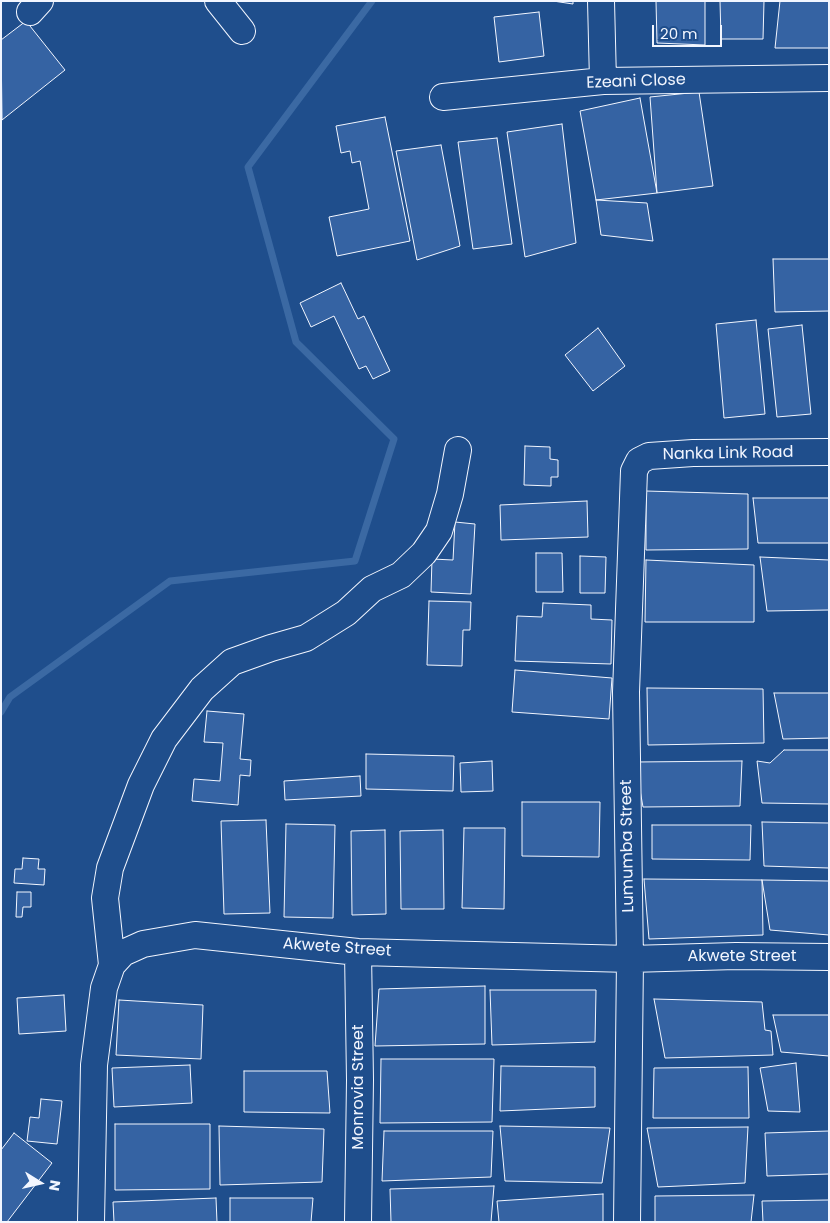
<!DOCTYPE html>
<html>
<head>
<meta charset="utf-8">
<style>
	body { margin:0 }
	#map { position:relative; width:830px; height:1223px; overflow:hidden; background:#1f4e8c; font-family:Poppins,sans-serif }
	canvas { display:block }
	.frame { position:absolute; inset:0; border:2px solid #f2f6ff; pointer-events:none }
	.north { position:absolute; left:15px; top:1158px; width:50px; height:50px; -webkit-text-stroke:4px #1f4e8c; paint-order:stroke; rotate:100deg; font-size:14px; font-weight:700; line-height:20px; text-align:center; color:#f2f6ff }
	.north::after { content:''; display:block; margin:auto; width:18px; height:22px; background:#f2f6ff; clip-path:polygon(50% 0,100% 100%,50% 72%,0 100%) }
	.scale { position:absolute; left:652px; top:25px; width:70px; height:22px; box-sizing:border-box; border:2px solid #f2f6ff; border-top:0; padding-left:6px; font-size:15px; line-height:18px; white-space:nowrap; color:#f2f6ff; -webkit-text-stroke:4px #1f4e8c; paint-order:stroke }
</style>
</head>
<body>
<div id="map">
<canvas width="830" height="1223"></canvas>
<div class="frame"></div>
<div class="north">N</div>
<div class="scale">20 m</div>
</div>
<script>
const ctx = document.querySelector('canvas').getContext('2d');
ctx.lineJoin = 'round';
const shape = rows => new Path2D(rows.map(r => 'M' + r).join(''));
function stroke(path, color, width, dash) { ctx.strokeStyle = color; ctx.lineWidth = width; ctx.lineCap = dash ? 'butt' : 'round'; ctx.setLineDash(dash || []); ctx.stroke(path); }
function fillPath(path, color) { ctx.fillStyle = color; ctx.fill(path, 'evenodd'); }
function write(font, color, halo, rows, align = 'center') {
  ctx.font = font + ' Poppins,sans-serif'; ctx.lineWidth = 4; ctx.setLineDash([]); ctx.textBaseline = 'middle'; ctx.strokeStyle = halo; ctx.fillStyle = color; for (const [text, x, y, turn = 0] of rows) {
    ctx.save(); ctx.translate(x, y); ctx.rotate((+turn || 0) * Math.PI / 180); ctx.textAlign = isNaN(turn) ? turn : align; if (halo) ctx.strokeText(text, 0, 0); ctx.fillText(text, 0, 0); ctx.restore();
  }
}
stroke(shape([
	[1,712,10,697,170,581,355,561,394,439,296,342,248,167,372,1]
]), '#3b69a3', 7);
const building = shape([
	[553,1,573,1,573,4,553,1],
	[656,1,705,1,705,45,657,43,656,1],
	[720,1,764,1,763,39,721,39,720,1],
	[780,1,829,1,829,48,775,48,780,1],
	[539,12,544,56,499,62,494,17,539,12],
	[26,21,65,70,2,120,1,40,26,21],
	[699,92,713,186,657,193,650,97,699,92],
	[640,98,657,193,596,200,580,111,640,98],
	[385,117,410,241,337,256,329,217,369,209,360,161,352,163,350,151,341,153,336,126,385,117],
	[562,124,576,243,525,257,507,132,562,124],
	[497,138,512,244,473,249,458,142,497,138],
	[441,145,460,246,417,260,396,151,441,145],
	[596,200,647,203,653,241,601,235,596,200],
	[773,259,829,259,829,311,775,312,773,259],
	[341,283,358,319,364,316,390,371,373,379,366,366,359,369,334,316,311,327,300,303,341,283],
	[756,320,765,414,724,418,716,324,756,320],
	[802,325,811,414,777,417,768,329,802,325],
	[598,328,625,366,593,391,565,355,598,328],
	[525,446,550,447,550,459,558,460,558,477,551,477,551,486,524,485,525,446],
	[646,491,748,494,748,549,646,550,646,491],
	[753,498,829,498,829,543,758,543,753,498],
	[587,501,588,537,501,540,500,505,587,501],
	[455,522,475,524,471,594,431,592,432,559,453,560,455,522],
	[536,553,562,553,563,592,536,592,536,553],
	[580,556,606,557,605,593,580,593,580,556],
	[760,557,829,560,829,610,767,611,760,557],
	[646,560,754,565,754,622,645,622,646,560],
	[429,601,471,602,470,630,463,630,462,666,427,665,429,601],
	[543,603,591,605,591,619,612,620,611,664,515,661,517,616,542,617,543,603],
	[515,670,612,678,609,719,512,712,515,670],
	[647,688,763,689,764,743,648,745,647,688],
	[774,693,829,693,829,738,783,739,774,693],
	[207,711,244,714,240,759,251,760,250,776,240,775,238,805,192,801,194,779,220,781,223,743,204,742,207,711],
	[784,750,829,750,829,804,762,803,757,761,770,763,784,750],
	[366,754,454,756,453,791,366,789,366,754],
	[492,761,493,791,461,792,460,763,492,761],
	[742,761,740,806,643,807,635,762,742,761],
	[360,776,361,796,285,800,284,781,360,776],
	[522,802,600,802,599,857,522,856,522,802],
	[266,820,270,913,224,914,221,821,266,820],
	[762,822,829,823,829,868,764,866,762,822],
	[286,824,335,825,333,918,284,917,286,824],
	[652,825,751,825,750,860,652,859,652,825],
	[464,828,505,828,504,909,462,908,464,828],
	[385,830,386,914,352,915,351,831,385,830],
	[443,830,444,909,401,909,400,831,443,830],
	[23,858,39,859,38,869,45,869,44,885,14,883,15,869,22,869,23,858],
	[644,879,762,880,763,935,649,939,644,879],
	[762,880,829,881,829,935,770,930,762,880],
	[17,892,31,892,31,907,23,907,22,917,16,917,17,892],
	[485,986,485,1044,375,1046,379,989,485,986],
	[490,990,596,990,595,1042,492,1045,490,990],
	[64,995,66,1031,19,1034,17,998,64,995],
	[654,999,762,1002,765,1030,771,1031,773,1055,665,1058,654,999],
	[119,1000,203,1005,201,1059,116,1055,119,1000],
	[773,1015,829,1015,829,1056,781,1052,773,1015],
	[381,1059,494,1059,492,1122,380,1123,381,1059],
	[796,1063,800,1112,768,1111,760,1068,796,1063],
	[190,1065,192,1103,114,1107,112,1068,190,1065],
	[501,1066,595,1067,595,1107,500,1111,501,1066],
	[748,1067,749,1118,653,1118,654,1068,748,1067],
	[244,1071,327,1071,330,1113,244,1112,244,1071],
	[41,1099,62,1101,57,1144,27,1141,30,1117,39,1118,41,1099],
	[115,1124,210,1124,210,1189,115,1190,115,1124],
	[219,1126,324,1129,322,1182,220,1185,219,1126],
	[500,1126,610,1128,602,1183,505,1181,500,1126],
	[748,1127,745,1183,658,1187,647,1128,748,1127],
	[384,1131,493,1131,491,1177,382,1181,384,1131],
	[829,1131,829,1174,767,1176,765,1133,829,1131],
	[14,1133,52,1163,7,1222,1,1222,1,1150,14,1133],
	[494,1186,491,1222,391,1222,390,1189,494,1186],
	[603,1194,603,1222,499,1222,497,1201,603,1194],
	[754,1195,751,1222,655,1222,655,1196,754,1195],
	[216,1198,217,1222,114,1222,113,1202,216,1198],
	[230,1198,313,1198,311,1222,230,1222,230,1198],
	[829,1200,829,1222,763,1222,762,1201,829,1200]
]);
fillPath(building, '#3563a3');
stroke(building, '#f2f6ff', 1);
const minor = shape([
	[218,1,242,31],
	[601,1,603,81],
	[30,12,40,1],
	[443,97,603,81,829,78],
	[358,952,360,1080,358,1222],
	[112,965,105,898,110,868,141,785,164,739,202,689,232,662,271,648,306,638,346,613,372,589,401,575,424,553,439,531,450,494,458,450],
	[91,1222,94,1065,104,988,112,965,123,953,143,944,195,935,358,952,630,959,736,956,829,957],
	[627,1222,630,959,626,692,634,471,639,461,649,456,693,453,829,452]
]);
stroke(minor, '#f2f6ff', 28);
stroke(minor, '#1f4e8c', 26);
write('16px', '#f2f6ff', '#1f4e8c', [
	["Ezeani Close",636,82,-2],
	["Nanka Link Road",728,454,-1],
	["Lumumba Street",628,846,-91],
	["Akwete Street",337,948,4],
	["Akwete Street",742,957],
	["Monrovia Street",359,1087,-90]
]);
</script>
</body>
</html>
